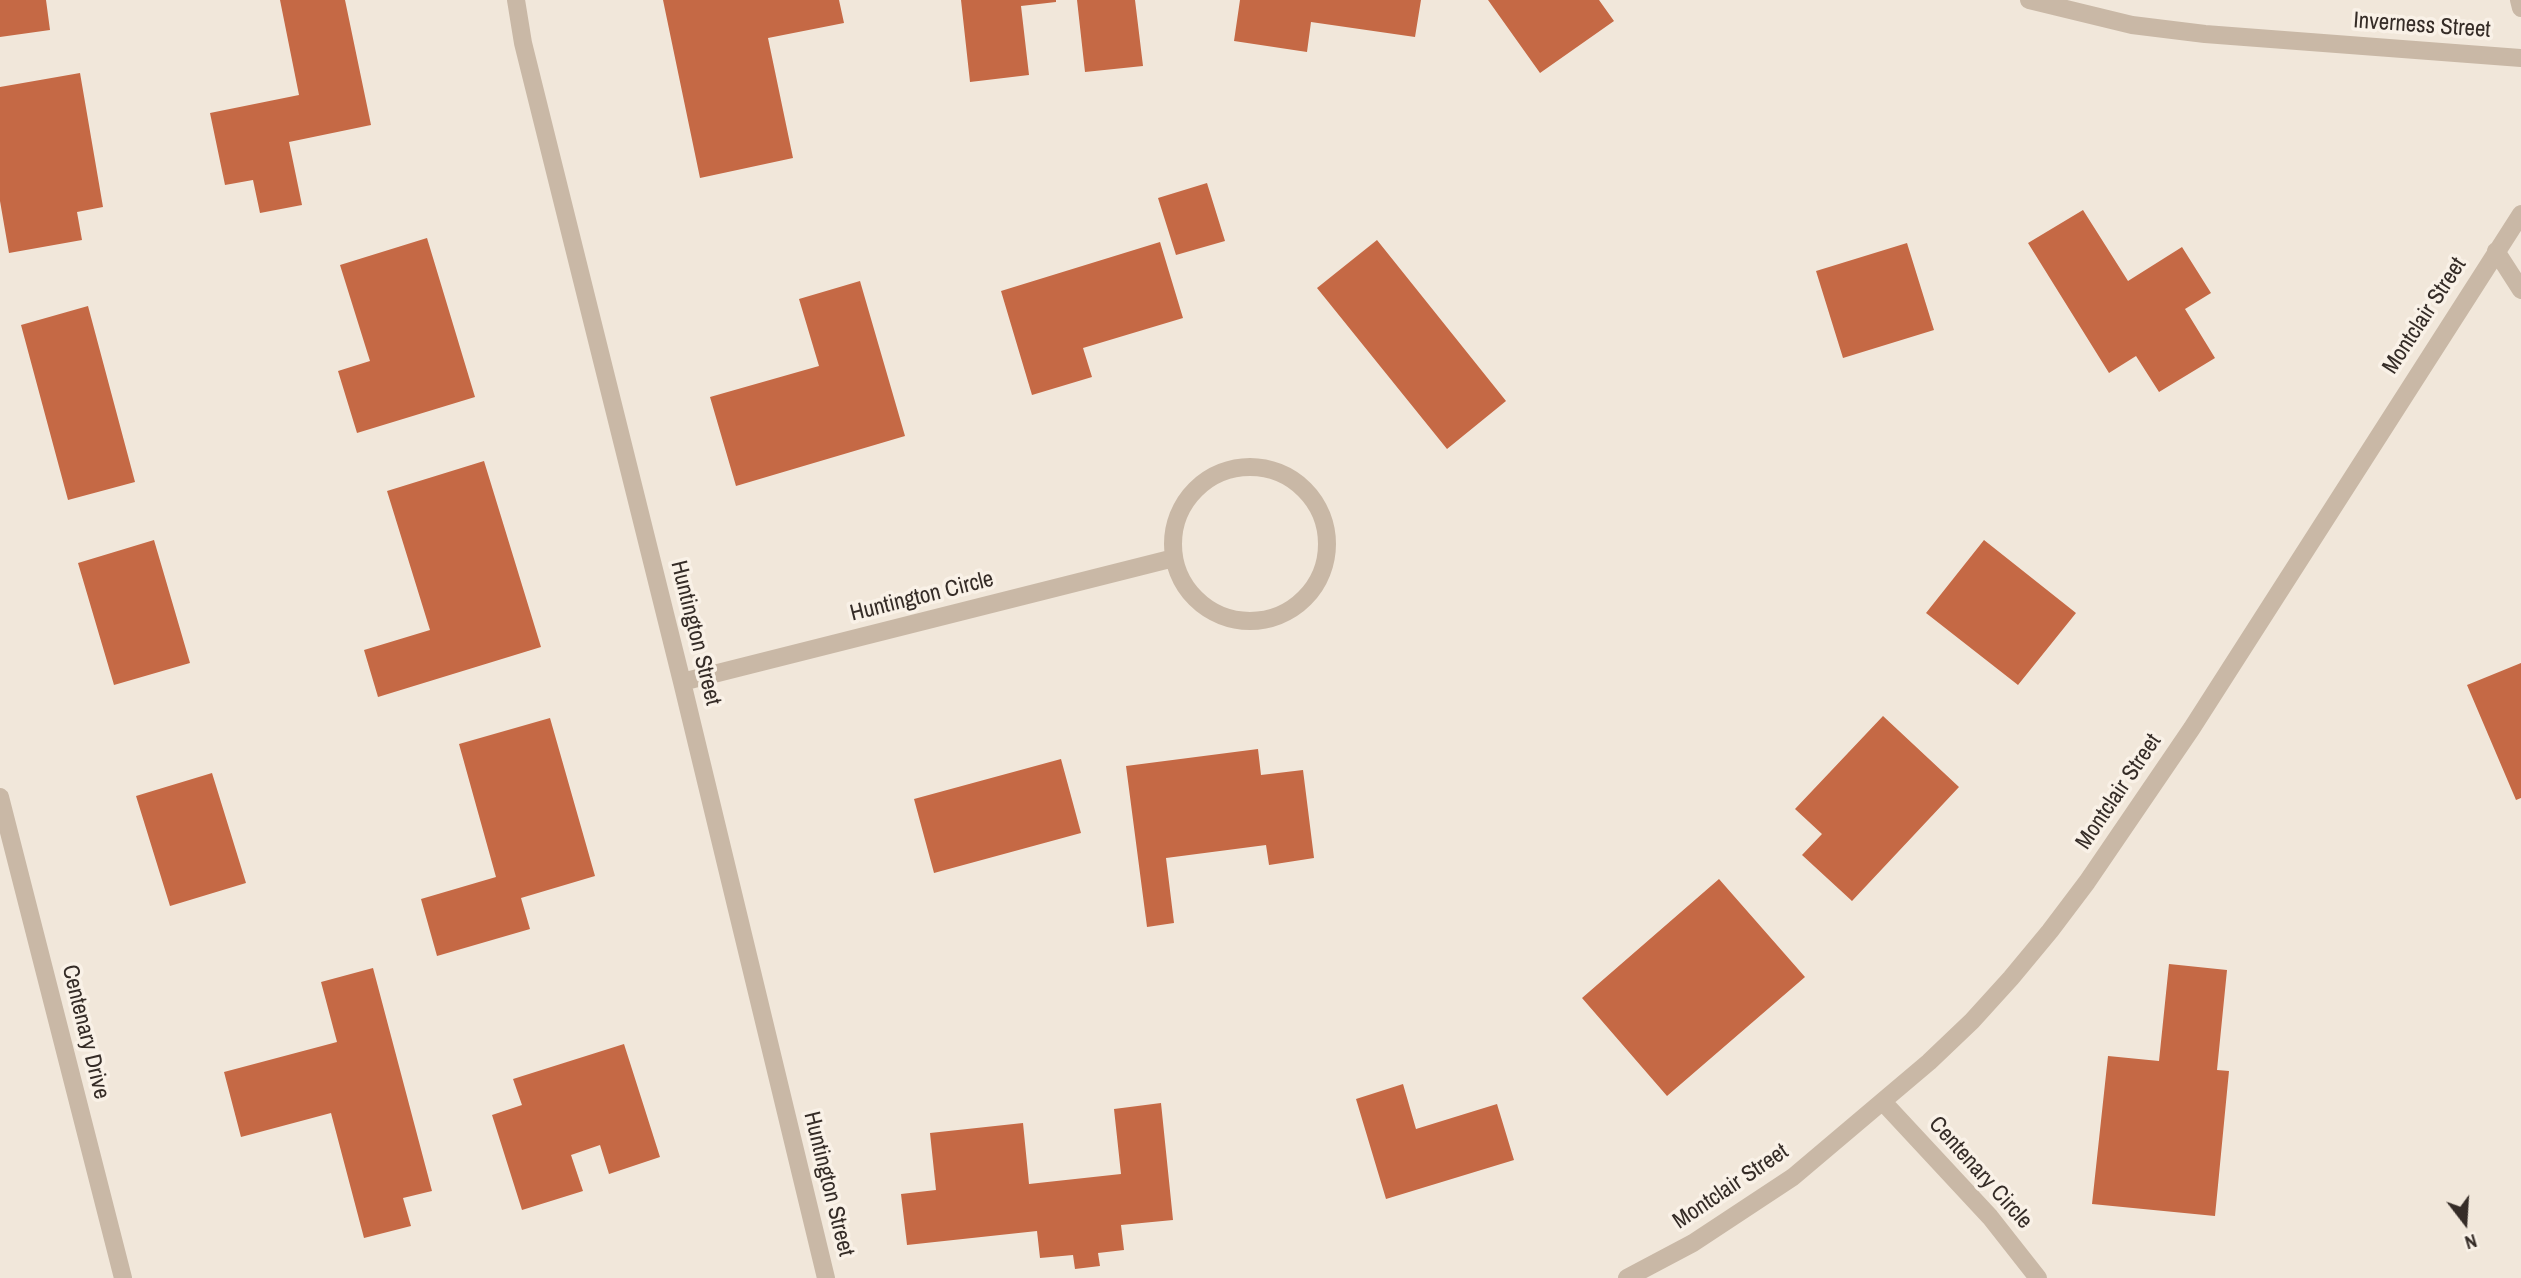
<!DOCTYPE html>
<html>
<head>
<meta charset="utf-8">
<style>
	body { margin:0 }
	#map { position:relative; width:2521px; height:1278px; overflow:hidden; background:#f1e7da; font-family:"Archivo Narrow",sans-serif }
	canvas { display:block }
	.north { position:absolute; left:2430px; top:1187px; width:70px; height:70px; -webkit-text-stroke:5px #f9f1e7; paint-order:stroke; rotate:163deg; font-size:19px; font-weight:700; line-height:28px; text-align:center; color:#352c27 }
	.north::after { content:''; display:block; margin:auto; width:24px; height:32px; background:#352c27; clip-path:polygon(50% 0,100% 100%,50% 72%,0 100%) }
</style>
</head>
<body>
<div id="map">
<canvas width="2521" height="1278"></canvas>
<div class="north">N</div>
</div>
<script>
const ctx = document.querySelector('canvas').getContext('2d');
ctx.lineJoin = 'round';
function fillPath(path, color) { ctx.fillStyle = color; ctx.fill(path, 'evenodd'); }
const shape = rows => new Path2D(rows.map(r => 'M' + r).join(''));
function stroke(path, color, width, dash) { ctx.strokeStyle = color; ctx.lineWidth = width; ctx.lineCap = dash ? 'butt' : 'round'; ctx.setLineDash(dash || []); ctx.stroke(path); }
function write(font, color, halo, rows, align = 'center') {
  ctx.font = font + ' "Archivo Narrow",sans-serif'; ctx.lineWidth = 7; ctx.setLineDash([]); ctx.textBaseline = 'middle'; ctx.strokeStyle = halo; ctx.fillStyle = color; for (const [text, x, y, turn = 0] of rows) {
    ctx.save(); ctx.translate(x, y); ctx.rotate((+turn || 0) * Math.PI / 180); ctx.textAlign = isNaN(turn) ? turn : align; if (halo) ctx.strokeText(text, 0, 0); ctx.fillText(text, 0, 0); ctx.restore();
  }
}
fillPath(shape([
	[0,0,46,0,50,30,0,37],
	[280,0,345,0,371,125,289,142,302,205,260,213,253,180,225,185,210,113,299,95],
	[663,0,839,0,844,23,768,38,793,158,700,178],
	[961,0,1056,0,1056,2,1021,6,1029,75,970,82],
	[1077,0,1135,0,1143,66,1085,72],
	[1240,0,1421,0,1415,37,1311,22,1307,52,1234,41],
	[1488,0,1599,0,1614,21,1540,73],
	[80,73,103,207,77,212,82,240,9,253,0,201,0,87],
	[1207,183,1225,241,1176,255,1158,198],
	[2083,210,2128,281,2182,247,2211,293,2185,309,2215,358,2159,392,2136,356,2109,373,2028,243],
	[427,238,475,397,357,433,338,371,370,361,340,265],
	[1377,240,1506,401,1447,449,1317,288],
	[1160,242,1183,318,1083,348,1092,377,1032,395,1001,291],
	[1907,243,1934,330,1843,358,1816,271],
	[860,281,905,436,736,486,710,397,819,366,799,299],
	[88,306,135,482,68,500,21,325],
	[484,461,541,647,378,697,364,650,430,630,387,491],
	[154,540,190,663,114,685,78,563],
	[1984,540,2076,613,2018,685,1926,613],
	[2521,663,2521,798,2516,800,2467,685],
	[1883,716,1959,787,1852,901,1802,855,1822,834,1795,809],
	[550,718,595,876,521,898,530,929,437,956,421,899,496,877,459,744],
	[1258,749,1261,775,1303,770,1314,858,1269,865,1266,845,1166,858,1174,923,1147,927,1126,766],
	[1061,759,1081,833,934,873,914,799],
	[212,773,246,883,170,906,136,796],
	[1719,879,1805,977,1667,1096,1582,998],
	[2169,964,2227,970,2217,1070,2229,1071,2215,1216,2092,1204,2108,1056,2159,1061],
	[373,968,432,1191,403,1198,411,1226,364,1238,331,1113,241,1137,224,1072,337,1042,321,982],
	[624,1044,660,1157,609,1174,600,1145,571,1155,583,1191,522,1210,492,1115,522,1105,513,1079],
	[1403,1084,1416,1129,1497,1104,1514,1160,1386,1199,1356,1099],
	[1161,1103,1173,1220,1121,1225,1124,1250,1098,1253,1100,1266,1075,1269,1073,1255,1040,1258,1037,1231,907,1245,901,1194,936,1190,930,1133,1023,1123,1029,1184,1121,1174,1114,1109]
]), '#c56945');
stroke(shape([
	[516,0,523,43,682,682,826,1278],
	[2029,0,2132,25,2205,34,2521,58],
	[2519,0,2521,8],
	[2496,251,2521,290],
	'1173 544a77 77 0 1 1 154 0a77 77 0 1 1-154 0Z',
	[682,682,1174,558],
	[0,797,123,1278],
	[1884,1103,1990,1217,2038,1278],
	[1627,1278,1693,1243,1793,1177,1929,1062,1972,1021,2011,978,2050,931,2087,882,2192,728,2521,214]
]), '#c9b8a6', 18);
write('23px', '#352c27', '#f9f1e7', [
	["Inverness Street",2422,26,4],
	["Montclair Street",2425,316,-57],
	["Huntington Circle",922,597,-14],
	["Huntington Street",695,633,76],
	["Montclair Street",2119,792,-56],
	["Centenary Drive",85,1032,76],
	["Centenary Circle",1980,1173,48],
	["Huntington Street",828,1184,76],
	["Montclair Street",1731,1187,-34]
]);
</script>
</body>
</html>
